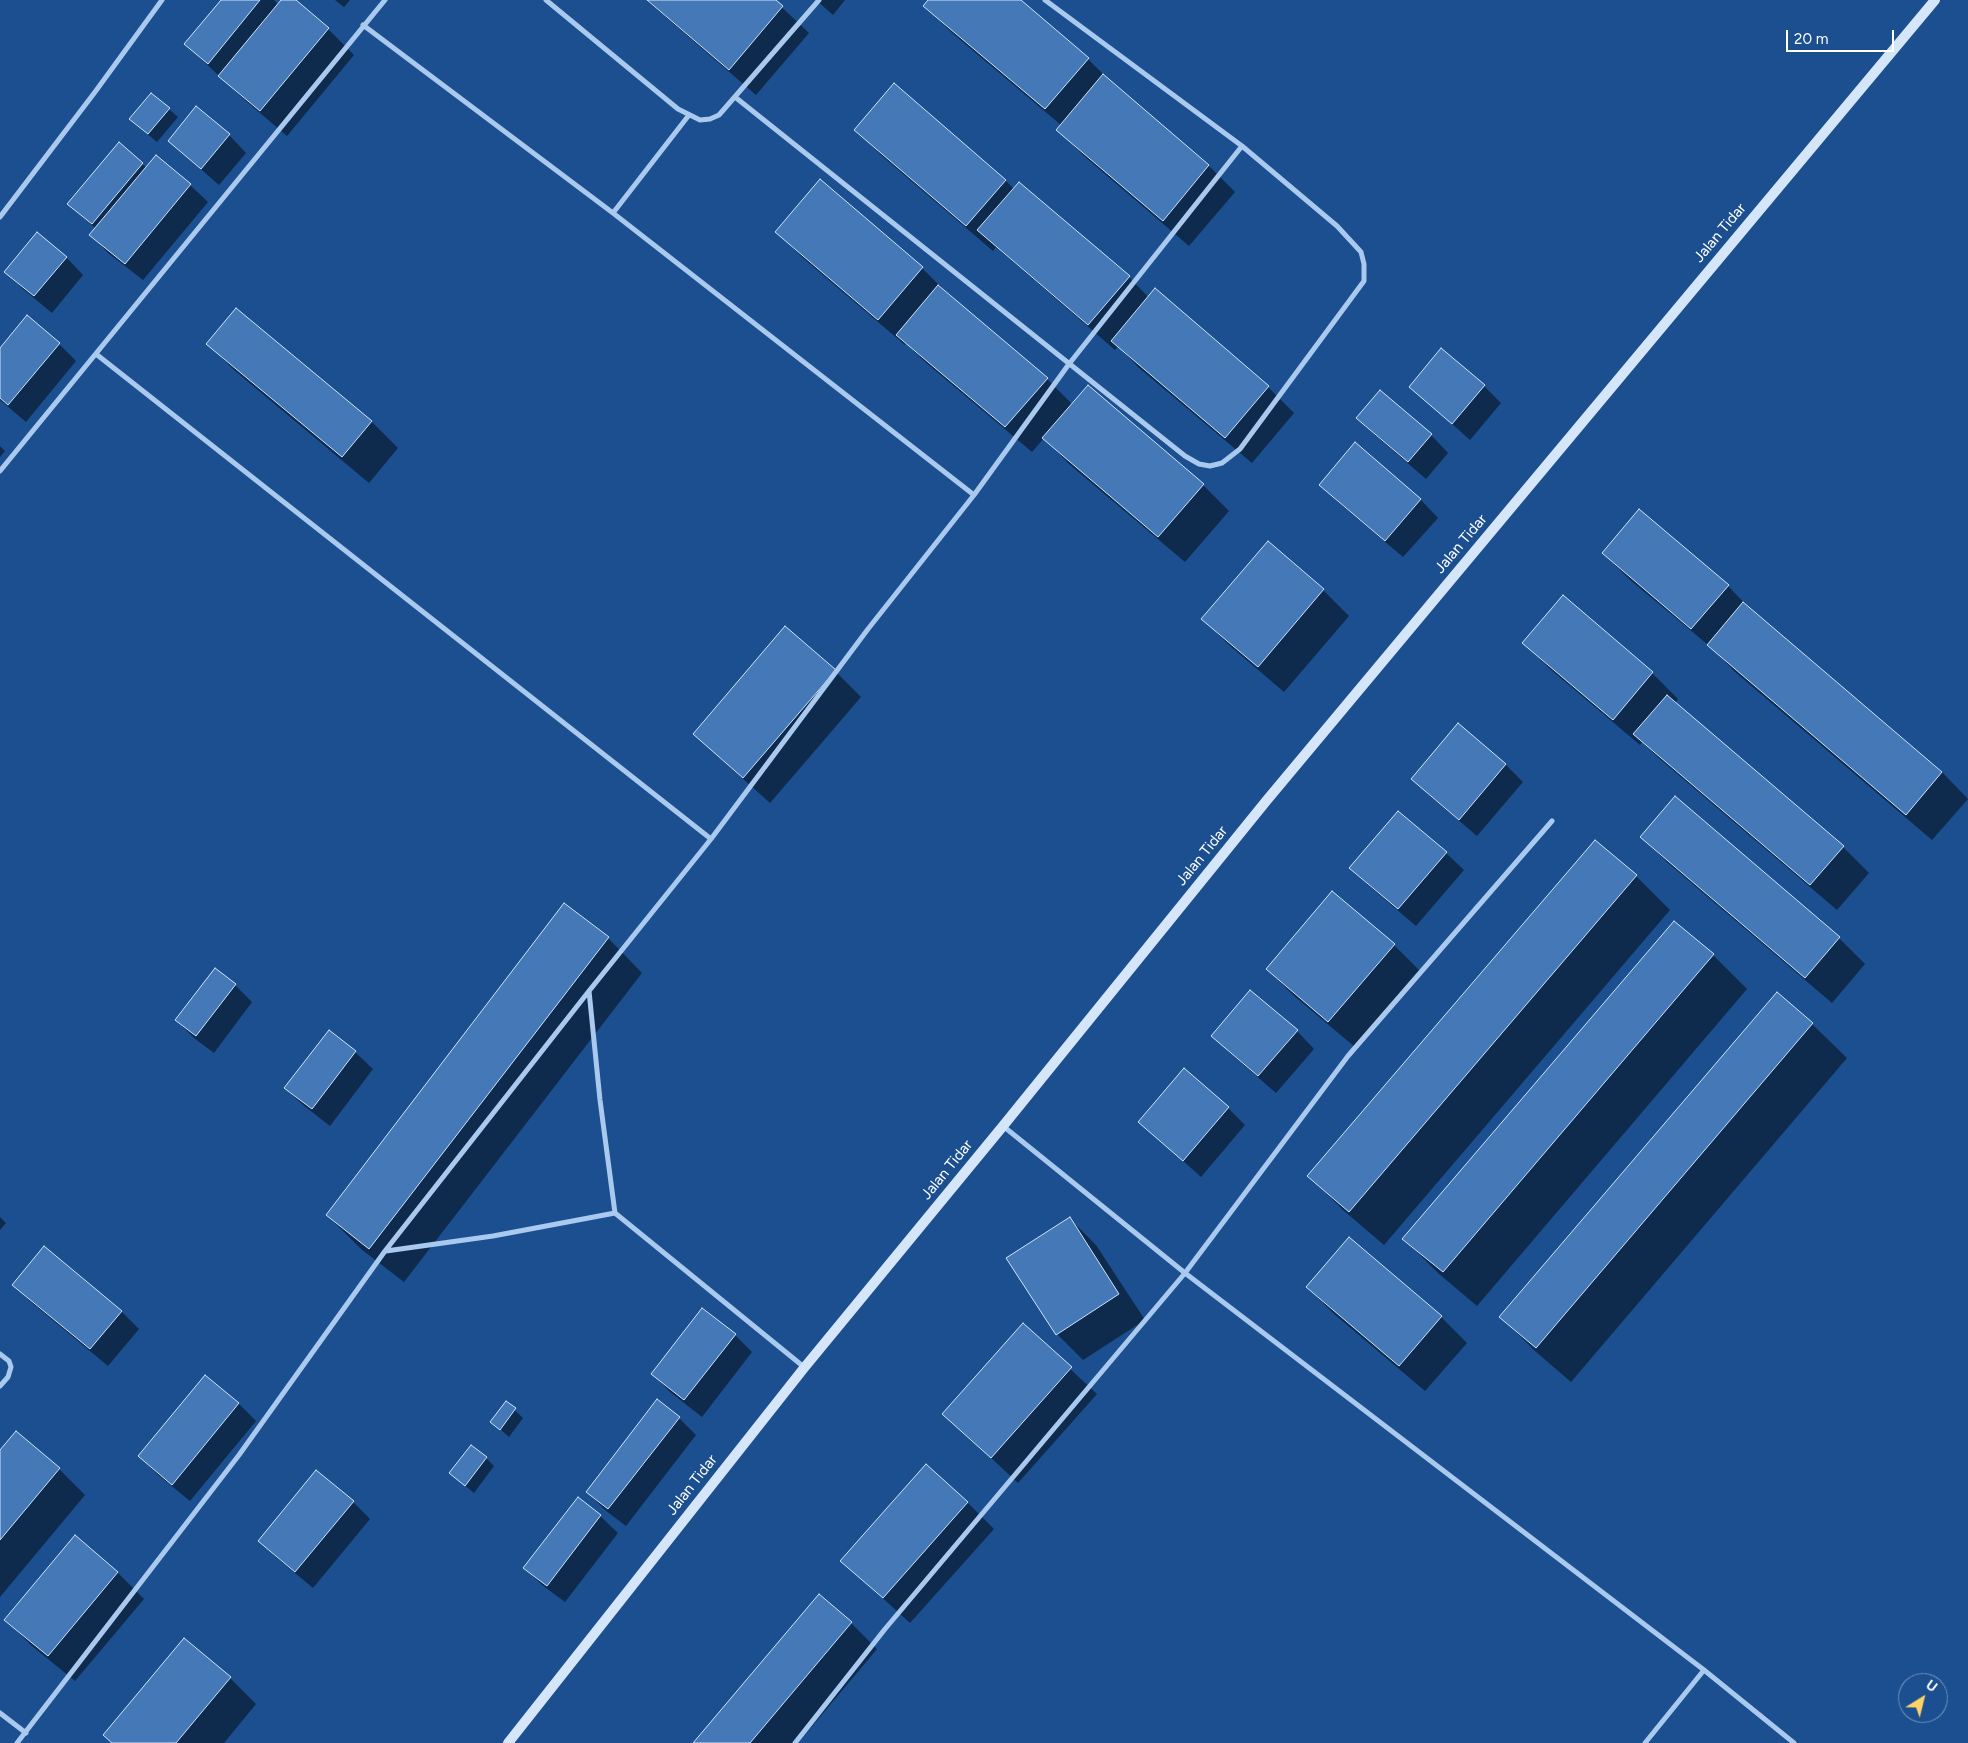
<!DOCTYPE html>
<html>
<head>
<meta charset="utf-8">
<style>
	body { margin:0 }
	#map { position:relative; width:1968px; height:1743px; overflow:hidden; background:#1b4f8f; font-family:Figtree,sans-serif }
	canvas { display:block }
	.north { position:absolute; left:1898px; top:1673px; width:50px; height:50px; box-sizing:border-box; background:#1b4f8f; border:1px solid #7695bc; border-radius:50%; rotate:36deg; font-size:14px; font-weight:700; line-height:20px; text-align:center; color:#fff }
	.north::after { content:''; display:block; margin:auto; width:18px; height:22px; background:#ffd166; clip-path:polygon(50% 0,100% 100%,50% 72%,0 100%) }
	.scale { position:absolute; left:1786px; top:30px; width:108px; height:22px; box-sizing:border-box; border:2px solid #fff; border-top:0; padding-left:6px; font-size:15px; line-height:18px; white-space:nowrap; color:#fff; -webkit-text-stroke:4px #1b4f8f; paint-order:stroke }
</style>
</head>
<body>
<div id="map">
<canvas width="1968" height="1743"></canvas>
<div class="north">U</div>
<div class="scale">20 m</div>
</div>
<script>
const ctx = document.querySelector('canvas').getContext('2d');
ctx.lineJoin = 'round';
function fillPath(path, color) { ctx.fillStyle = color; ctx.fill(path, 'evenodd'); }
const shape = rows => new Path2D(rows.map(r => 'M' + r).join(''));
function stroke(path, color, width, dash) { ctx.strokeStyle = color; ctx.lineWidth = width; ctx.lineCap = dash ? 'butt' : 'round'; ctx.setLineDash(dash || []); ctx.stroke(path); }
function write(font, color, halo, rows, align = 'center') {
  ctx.font = font + ' Figtree,sans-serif'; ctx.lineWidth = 4.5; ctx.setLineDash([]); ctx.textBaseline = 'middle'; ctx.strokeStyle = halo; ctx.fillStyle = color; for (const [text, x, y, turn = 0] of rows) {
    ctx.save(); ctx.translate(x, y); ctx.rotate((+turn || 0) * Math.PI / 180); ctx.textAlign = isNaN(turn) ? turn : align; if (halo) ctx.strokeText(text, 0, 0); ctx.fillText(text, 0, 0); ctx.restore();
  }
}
fillPath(shape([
	[222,0,274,0,279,5,283,0,294,0,328,29,354,55,287,136,246,101,185,44],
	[335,0,350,0,344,7],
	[646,0,774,0,809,33,756,95],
	[816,0,845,0,833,15],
	[929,0,1019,0,1088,59,1114,85,1209,166,1235,192,1189,246,1084,156,1058,130,1061,125,951,32,925,6],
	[151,94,178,117,157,142,139,127],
	[856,130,1005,180,1014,189,1129,277,1149,298,1268,387,1294,413,1252,463,1138,367,1118,346,1115,350,996,247,993,251,882,156],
	[229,135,246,153,219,185,169,141],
	[142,164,147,168,190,185,208,202,143,280,108,253,91,235,96,229,69,204],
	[777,232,922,268,948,294,1047,379,1072,404,1203,485,1229,511,1185,562,1069,464,1044,438,1032,452,924,361,906,343,905,345,803,258],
	[66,257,83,275,52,313,23,289,6,272],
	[236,310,372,422,398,448,369,483,234,370,208,344],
	[59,344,76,361,26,422,0,400,0,350],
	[1484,386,1501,403,1470,440,1411,387],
	[1380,392,1431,435,1448,453,1426,479,1375,435,1357,418],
	[1355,444,1421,500,1438,518,1403,557,1338,502,1321,485],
	[0,446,5,451,0,457],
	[1639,511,1728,586,1754,613,1942,772,1968,799,1932,840,1734,671,1713,649,1629,579,1603,553],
	[1323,590,1349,616,1284,692,1229,645,1203,619],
	[1563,597,1652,673,1678,699,1675,704,1843,847,1869,873,1837,910,1661,760,1642,742,1640,745,1550,669,1524,643],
	[835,671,861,697,770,803,721,759,694,733],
	[1458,725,1506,765,1523,782,1477,836,1430,796,1413,779],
	[1641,837,1839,938,1865,964,1832,1003,1668,863],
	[1446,853,1464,870,1416,926,1368,885,1351,868],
	[1636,876,1670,910,1384,1245,1343,1210,1309,1176],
	[1674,922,1713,955,1747,989,1477,1306,1438,1273,1404,1239],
	[608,938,642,973,404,1282,361,1249,327,1215],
	[1394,945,1420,971,1355,1047,1293,995,1267,969],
	[235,985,252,1002,214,1053,194,1038,176,1020],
	[1777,994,1812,1024,1847,1058,1571,1382,1535,1351,1501,1317],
	[1297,1031,1314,1049,1276,1093,1230,1053,1213,1036],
	[329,1032,355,1052,373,1069,330,1126,303,1105,285,1088],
	[1228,1108,1245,1125,1201,1177,1140,1122],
	[0,1217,6,1223,0,1230],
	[1070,1219,1096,1245,1145,1320,1083,1360,1057,1334,1008,1258],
	[13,1285,121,1311,139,1329,108,1366,31,1302],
	[1307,1287,1441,1317,1467,1343,1425,1391,1333,1313],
	[1023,1325,1097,1394,1018,1483,944,1414],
	[735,1335,752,1352,702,1417,670,1392,653,1374],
	[206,1377,239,1404,256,1421,190,1501,157,1474,139,1456],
	[506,1402,523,1418,509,1437,492,1422],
	[679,1418,696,1435,626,1526,605,1510,587,1492],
	[0,1452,59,1469,85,1495,0,1597],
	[486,1458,494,1466,474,1493,450,1473],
	[353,1502,370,1519,313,1588,277,1558,259,1541],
	[968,1503,994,1529,910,1623,842,1561],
	[600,1516,618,1533,565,1602,542,1585,525,1568],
	[75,1537,118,1573,144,1599,75,1681,32,1646,6,1620],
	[819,1596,851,1623,877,1649,798,1743,694,1743],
	[230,1678,256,1704,224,1743,112,1743]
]), '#0007');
const building = shape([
	[221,0,260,0,208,64,184,44,221,0],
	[281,0,296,0,329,28,260,111,218,76,281,0],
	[647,0,776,0,783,6,729,70,647,0],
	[928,0,1021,0,1089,58,1045,109,923,6,928,0],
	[1103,74,1209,165,1163,221,1056,130,1103,74],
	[894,83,1006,180,966,226,854,130,894,83],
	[151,93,170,108,148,134,129,119,151,93],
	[196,106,230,134,201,169,168,141,196,106],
	[119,142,143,163,92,224,67,204,119,142],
	[156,155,191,184,125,264,89,235,156,155],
	[820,179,923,267,878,320,775,232,820,179],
	[1019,182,1130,276,1088,325,977,230,1019,182],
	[37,232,67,257,34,296,4,272,37,232],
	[938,285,1048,378,1005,427,896,335,938,285],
	[1155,288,1269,386,1225,438,1111,341,1155,288],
	[236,308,372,421,342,457,206,344,236,308],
	[27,315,60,343,8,405,0,398,0,348,27,315],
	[1441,348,1485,385,1452,424,1409,387,1441,348],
	[1088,385,1204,484,1158,537,1042,438,1088,385],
	[1380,390,1432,434,1408,462,1356,418,1380,390],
	[1355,442,1421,499,1385,541,1319,485,1355,442],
	[1639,509,1729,585,1691,629,1602,553,1639,509],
	[1268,541,1324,589,1258,667,1201,619,1268,541],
	[1563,595,1653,672,1613,720,1522,643,1563,595],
	[1743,602,1942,772,1906,815,1707,645,1743,602],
	[785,626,836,670,743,778,693,734,785,626],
	[1667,695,1844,846,1810,885,1633,734,1667,695],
	[1458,723,1506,764,1459,820,1411,779,1458,723],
	[1675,796,1840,937,1805,978,1640,837,1675,796],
	[1398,811,1447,852,1398,909,1349,868,1398,811],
	[1595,840,1637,875,1349,1212,1307,1176,1595,840],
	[1332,891,1395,944,1328,1022,1266,969,1332,891],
	[564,903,609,937,369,1249,326,1215,564,903],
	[1674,921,1714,954,1443,1272,1402,1239,1674,921],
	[215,968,236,984,196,1036,175,1020,215,968],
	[1250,990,1298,1030,1258,1076,1211,1036,1250,990],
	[1777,992,1813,1023,1536,1348,1499,1317,1777,992],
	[329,1030,356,1051,312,1109,284,1088,329,1030],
	[1184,1068,1229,1107,1183,1161,1138,1122,1184,1068],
	[1070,1217,1119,1294,1056,1335,1006,1258,1070,1217],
	[1349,1237,1442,1316,1399,1366,1306,1287,1349,1237],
	[44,1246,122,1311,90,1349,12,1285,44,1246],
	[702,1308,736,1334,684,1400,651,1374,702,1308],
	[1023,1323,1072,1367,991,1458,942,1414,1023,1323],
	[205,1375,239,1403,172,1485,138,1456,205,1375],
	[657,1399,680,1417,608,1509,586,1492,657,1399],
	[506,1401,516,1408,500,1430,490,1422,506,1401],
	[16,1431,60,1468,0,1540,0,1450,16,1431],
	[471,1445,487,1457,465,1486,449,1473,471,1445],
	[926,1464,968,1502,883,1598,840,1561,926,1464],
	[316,1470,354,1501,295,1572,258,1541,316,1470],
	[578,1497,601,1515,547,1586,523,1568,578,1497],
	[75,1535,118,1572,48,1656,4,1620,75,1535],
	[819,1594,852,1622,750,1743,693,1743,819,1594],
	[184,1638,231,1677,176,1743,112,1743,103,1735,184,1638]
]);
fillPath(building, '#4478b7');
stroke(building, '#cfe3fa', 1);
stroke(shape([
	[546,0,678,109,700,120,710,119,719,115,819,0],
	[363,25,613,213,974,495],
	[735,97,1185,456,1199,464,1210,466,1222,463,1240,449,1364,281,1364,264,1361,252,1337,226,1242,146,1045,0],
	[613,213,689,115],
	[0,217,95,92,162,0],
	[96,354,711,839],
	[0,471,385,0],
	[589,991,600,1100,615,1213],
	[1003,1126,1185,1273,1348,1056,1552,821],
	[386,1251,493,1236,615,1213,804,1367],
	[0,1354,9,1361,11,1367,8,1377,0,1386],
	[0,1713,26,1733],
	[17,1743,239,1455,385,1251,589,991,711,839,868,629,974,495,1069,364,1242,146],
	[795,1743,885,1629,1185,1273,1704,1670,1794,1743],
	[1645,1743,1704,1670]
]), '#a9c9ee', 5);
stroke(shape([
	[508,1743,804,1368,1003,1126,1267,800,1935,0]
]), '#d6e6fa', 10);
write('15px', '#fff', '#1b4f8f', [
	["Jalan Tidar",1720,233,-50],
	["Jalan Tidar",1461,544,-50],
	["Jalan Tidar",1202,856,-51],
	["Jalan Tidar",947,1170,-51],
	["Jalan Tidar",692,1485,-52]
]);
</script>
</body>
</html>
